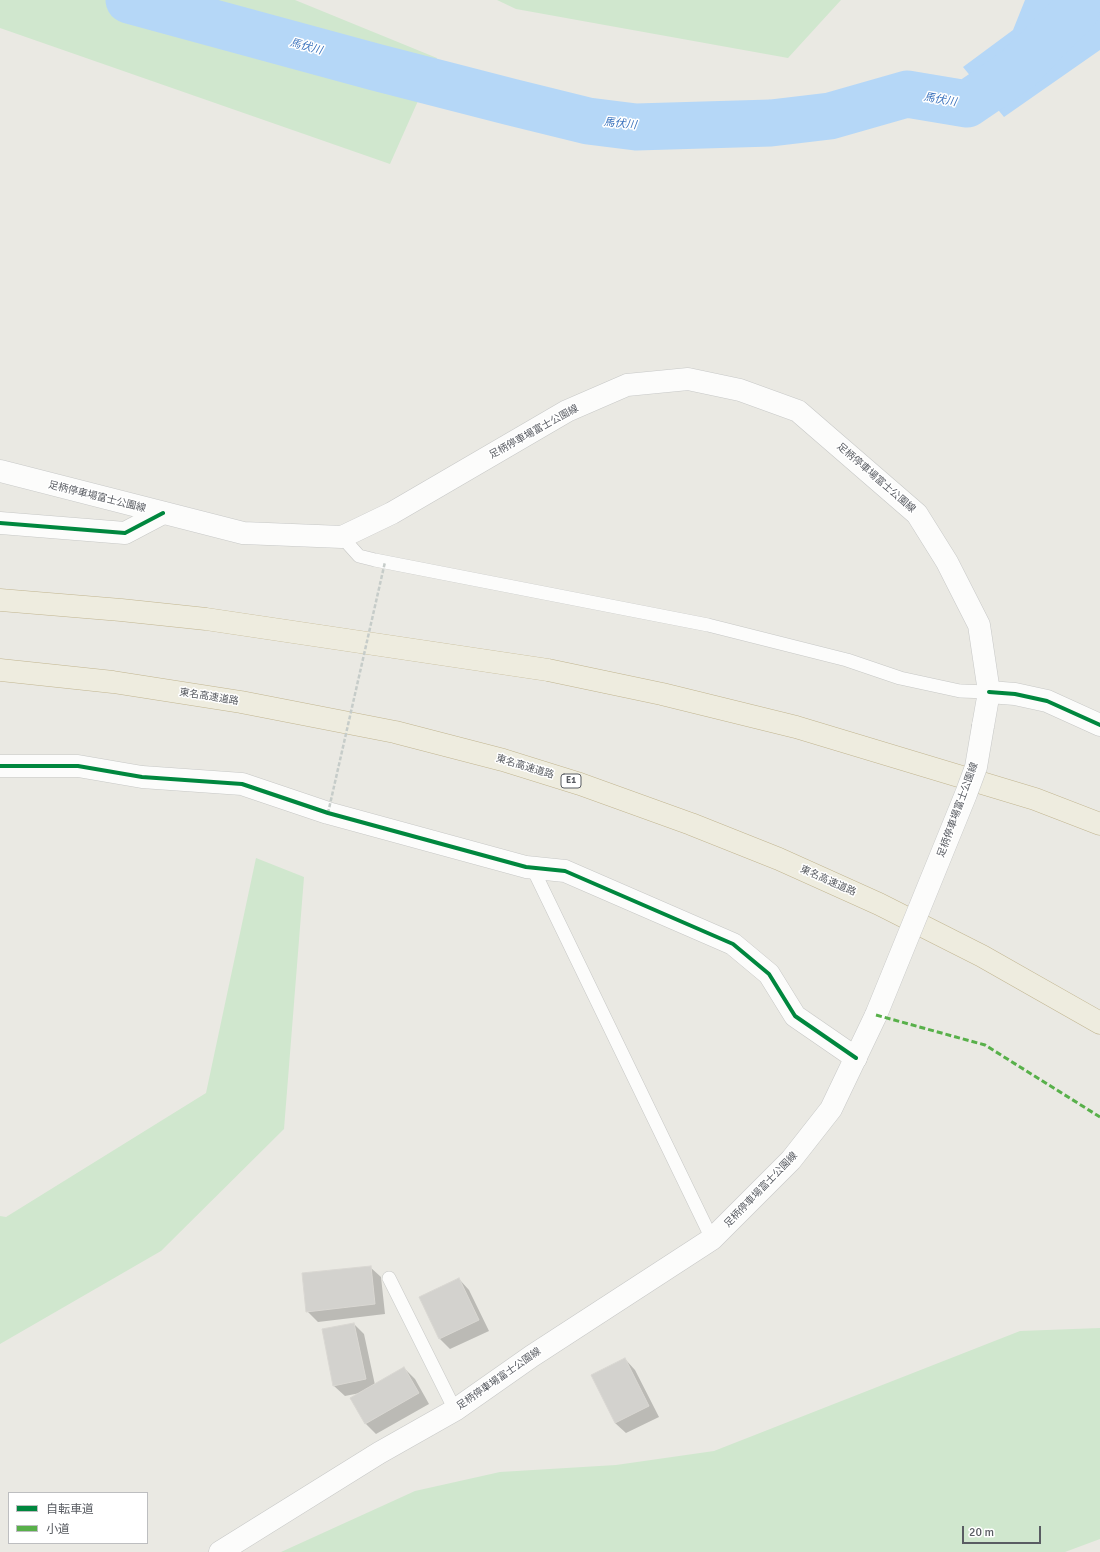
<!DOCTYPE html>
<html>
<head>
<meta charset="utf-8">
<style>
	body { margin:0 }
	#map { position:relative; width:1100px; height:1552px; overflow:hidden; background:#eae9e3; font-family:Signika,"Noto Sans JP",sans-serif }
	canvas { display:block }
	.legend { position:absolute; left:8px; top:1492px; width:140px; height:52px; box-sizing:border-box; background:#fff; border:1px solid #bdbec0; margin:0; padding:5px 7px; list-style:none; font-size:12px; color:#595c62 }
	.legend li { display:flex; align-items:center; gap:8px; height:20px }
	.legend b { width:20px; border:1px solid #bdbec0 }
	.scale { position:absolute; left:962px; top:1526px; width:79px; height:18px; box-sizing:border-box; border:2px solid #595c62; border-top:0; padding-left:5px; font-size:12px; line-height:14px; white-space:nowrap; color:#595c62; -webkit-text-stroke:3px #fff; paint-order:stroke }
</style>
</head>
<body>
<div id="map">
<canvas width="1100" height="1552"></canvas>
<ul class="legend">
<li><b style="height:5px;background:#00873e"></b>自転車道</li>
<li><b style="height:5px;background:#58b04a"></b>小道</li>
</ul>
<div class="scale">20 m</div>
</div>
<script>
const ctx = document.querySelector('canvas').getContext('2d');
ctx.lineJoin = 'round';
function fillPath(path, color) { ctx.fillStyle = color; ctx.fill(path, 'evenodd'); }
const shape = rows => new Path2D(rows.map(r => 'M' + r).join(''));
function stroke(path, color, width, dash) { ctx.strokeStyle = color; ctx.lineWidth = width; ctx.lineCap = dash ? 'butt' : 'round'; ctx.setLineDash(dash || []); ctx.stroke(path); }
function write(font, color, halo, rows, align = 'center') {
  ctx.font = font + ' Signika,"Noto Sans JP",sans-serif'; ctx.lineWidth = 3; ctx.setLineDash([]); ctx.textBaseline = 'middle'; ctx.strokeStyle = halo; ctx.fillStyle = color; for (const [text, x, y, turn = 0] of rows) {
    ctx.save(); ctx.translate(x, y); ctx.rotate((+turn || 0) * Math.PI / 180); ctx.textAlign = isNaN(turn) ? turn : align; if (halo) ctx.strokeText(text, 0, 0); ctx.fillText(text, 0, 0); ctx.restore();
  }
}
fillPath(shape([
	[0,0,295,0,437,58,390,164,0,28],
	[497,0,841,0,788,58,516,9],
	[256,858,304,877,284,1129,161,1251,0,1344,0,1216,6,1217,206,1093],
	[1100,1328,1100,1539,1065,1552,281,1552,415,1491,500,1472,616,1465,714,1451,1020,1331]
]), '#d0e7ce');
fillPath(shape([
	[1025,0,1100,0,1100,50,1004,117,963,67,1013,30]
]), '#b5d7f7');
fillPath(shape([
	[370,1267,381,1277,385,1314,318,1322,307,1311],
	[459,1279,469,1290,489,1331,450,1349,439,1338],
	[354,1324,364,1334,375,1385,404,1368,415,1379,429,1404,376,1434,366,1424,351,1398,360,1393,345,1396,334,1386],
	[625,1359,635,1370,659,1417,626,1433,615,1423]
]), '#0003');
stroke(shape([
	[129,0,375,67,511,102,588,121,636,127,771,123,830,116,907,94,967,104,1017,70,1076,10,1078,0]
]), '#b5d7f7', 47);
const building = shape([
	[371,1266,375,1304,306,1312,302,1273,371,1266],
	[459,1278,479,1320,439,1339,419,1297,459,1278],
	[354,1323,366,1379,333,1386,322,1329,354,1323],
	[625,1358,649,1406,615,1423,591,1375,625,1358],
	[404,1367,419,1393,365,1424,350,1398,404,1367]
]);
fillPath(building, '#d3d2ce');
stroke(building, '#d9d7d2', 1);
const service = shape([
	[342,537,359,556,375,560,708,625,847,660,900,678,960,691,989,692],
	[532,867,712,1239],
	[389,1278,455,1410]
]);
const minor = shape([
	[0,523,125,533,163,513],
	[989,692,1015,694,1047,701,1100,725],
	[0,766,78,766,142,777,242,784,328,813,526,867,565,871,733,944,769,974,795,1016,856,1058]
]);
const secondary = shape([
	[0,471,243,533,342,537,392,513,567,411,627,385,688,379,740,390,798,411,917,514,947,562,979,625,989,692,983,726],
	[220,1552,379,1453,455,1410,532,1356,712,1239,791,1160,831,1109,876,1015]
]);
const motorway = shape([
	[0,600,121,610,206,619,548,670,662,694,796,727,1035,799,1100,824],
	[0,670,113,682,241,702,395,732,503,760,580,784,691,824,779,859,879,904,982,956,1100,1023]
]);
stroke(service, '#c6c7c5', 14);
stroke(minor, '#c6c7c5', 23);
stroke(secondary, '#c7c8c7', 23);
stroke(motorway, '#c1b590', 23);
stroke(service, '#fcfcfb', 13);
stroke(minor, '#fcfcfb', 22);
stroke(secondary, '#fcfcfb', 22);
stroke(motorway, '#eeecdf', 22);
const secondaryBridge = shape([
	[876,1015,966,794,976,767,983,726]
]);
stroke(secondaryBridge, '#c7c8c7', 23, []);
stroke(shape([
	[328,813,385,562]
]), '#c6ccc9', 2.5, [4, 2]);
stroke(secondaryBridge, '#fcfcfb', 22);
stroke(shape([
	[876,1015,985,1045,1100,1117]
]), '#58b04a', 3, [6, 3]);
stroke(shape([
	[0,523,125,533,163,513],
	[989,692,1015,694,1047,701,1100,725],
	[0,766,78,766,142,777,242,784,328,813,526,867,565,871,733,944,769,974,795,1016,856,1058]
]), '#00873e', 4);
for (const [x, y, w] of [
	[571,781,20]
]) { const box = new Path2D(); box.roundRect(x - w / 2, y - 7, w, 14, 3); ctx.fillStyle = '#fff'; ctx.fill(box); stroke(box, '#595c62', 1); }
write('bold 9px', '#595c62', null, [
	["E1",571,781]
]);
write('10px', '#595c62', '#fff', [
	["足柄停車場富士公園線",534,432,-29],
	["足柄停車場富士公園線",876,478,41],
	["足柄停車場富士公園線",97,497,14],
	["東名高速道路",209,697,9],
	["東名高速道路",525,767,17],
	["足柄停車場富士公園線",958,810,-70],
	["東名高速道路",828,881,24],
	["足柄停車場富士公園線",761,1190,-46],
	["足柄停車場富士公園線",499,1379,-35]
]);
write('italic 11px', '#3b73bd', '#fff', [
	["馬伏川",306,47,15],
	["馬伏川",940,100,10],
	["馬伏川",620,124,6]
]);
</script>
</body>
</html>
